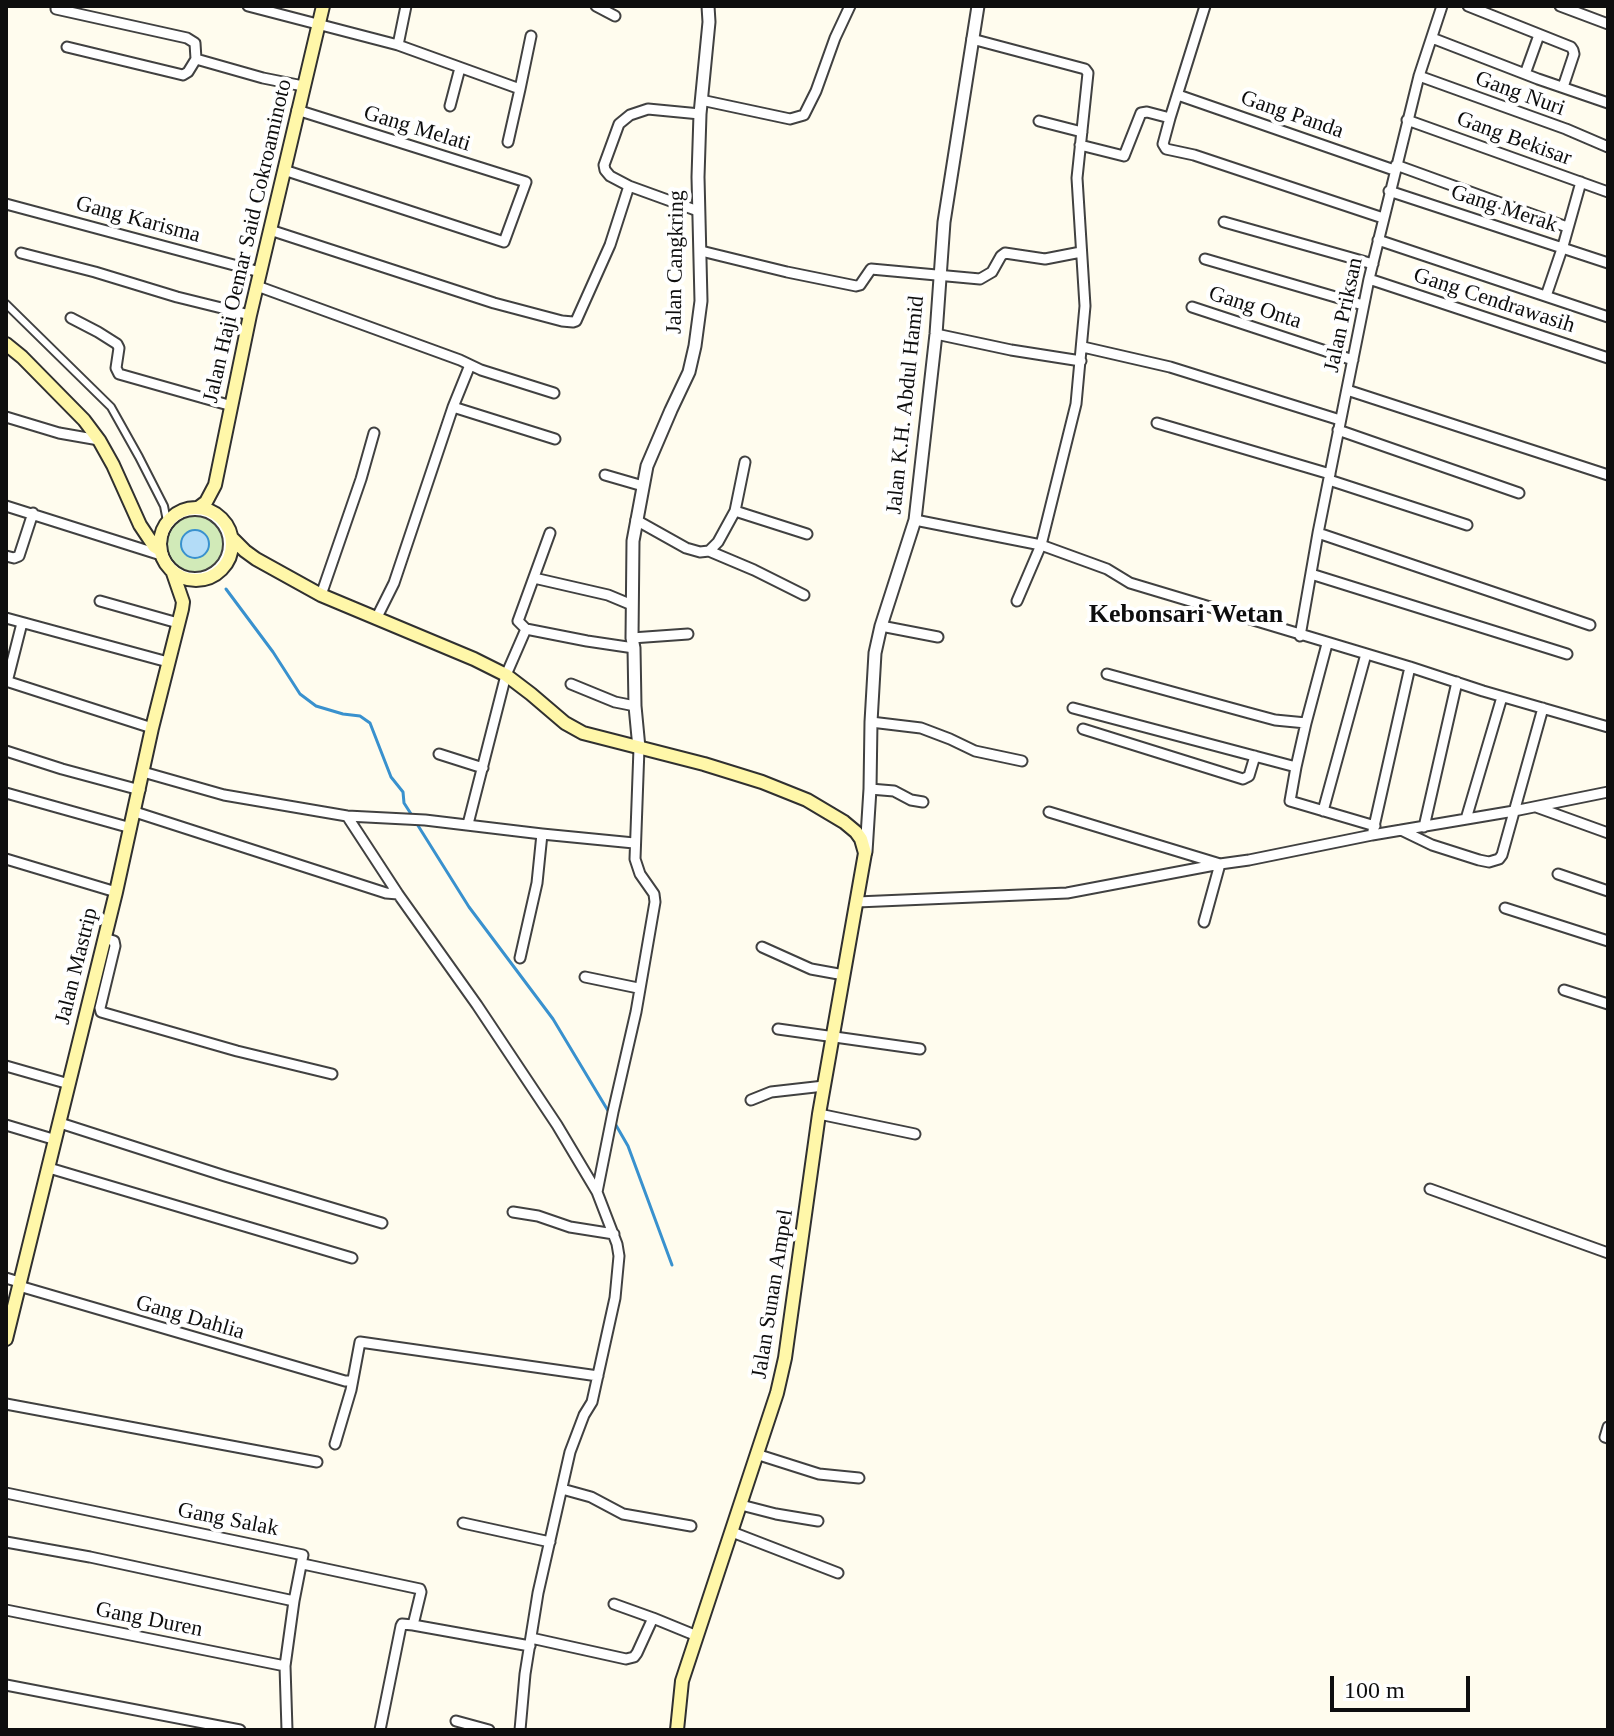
<!DOCTYPE html>
<html>
<head>
<meta charset="utf-8">
<style>
	body { margin:0 }
	#map { position:relative; width:1614px; height:1736px; overflow:hidden; background:#fffcee; font-family:Georgia,serif }
	canvas { display:block }
	.frame { position:absolute; inset:0; border:8px solid #0e0e0e; pointer-events:none }
	.scale { position:absolute; left:1330px; top:1676px; width:140px; height:36px; box-sizing:border-box; border:4px solid #0e0e0e; border-top:0; padding-left:10px; font-size:24px; line-height:28px; white-space:nowrap; color:#0e0e0e; -webkit-text-stroke:6px #fff; paint-order:stroke }
</style>
</head>
<body>
<div id="map">
<canvas width="1614" height="1736"></canvas>
<div class="frame"></div>
<div class="scale">100 m</div>
</div>
<script>
const ctx = document.querySelector('canvas').getContext('2d');
ctx.lineJoin = 'round';
function fillPath(path, color) { ctx.fillStyle = color; ctx.fill(path, 'evenodd'); }
const shape = rows => new Path2D(rows.map(r => 'M' + r).join(''));
function stroke(path, color, width, dash) { ctx.strokeStyle = color; ctx.lineWidth = width; ctx.lineCap = dash ? 'butt' : 'round'; ctx.setLineDash(dash || []); ctx.stroke(path); }
function write(font, color, halo, rows, align = 'center') {
  ctx.font = font + ' Georgia,serif'; ctx.lineWidth = 8; ctx.setLineDash([]); ctx.textBaseline = 'middle'; ctx.strokeStyle = halo; ctx.fillStyle = color; for (const [text, x, y, turn = 0] of rows) {
    ctx.save(); ctx.translate(x, y); ctx.rotate((+turn || 0) * Math.PI / 180); ctx.textAlign = isNaN(turn) ? turn : align; if (halo) ctx.strokeText(text, 0, 0); ctx.fillText(text, 0, 0); ctx.restore();
  }
}
fillPath(shape([
	'166 545a30 30 0 1 1 60 0a30 30 0 1 1-60 0Z'
]), '#d1eab8');
const water = shape([
	'181 544a14 14 0 1 1 28 0a14 14 0 1 1-28 0Z'
]);
fillPath(water, '#b3dcf7');
stroke(water, '#3991ce', 2);
stroke(shape([
	[226,589,273,652,300,694,316,706,343,714,360,716,370,723,391,777,403,792,404,803,413,817],
	[417,824,469,907,553,1019,610,1114],
	[613,1120,628,1146,672,1265]
]), '#3991ce', 3);
const pedestrian = shape([
	[6,304,111,407,139,457,164,506,167,521],
	'163 544a32 32 0 1 1 64 0a32 32 0 1 1-64 0Z'
]);
const minor = shape([
	[248,6,398,45,520,89,531,36],
	[596,6,615,16],
	[1468,6,1571,47,1573,50,1574,54,1563,87],
	[1560,6,1608,24],
	[56,9,187,38,195,43,196,59,188,72,183,75,67,47],
	[1432,38,1538,79,1608,103],
	[972,39,1085,69,1088,73,1077,178,1085,306,1076,404,1041,545,1017,601],
	[398,45,406,6],
	[196,59,263,78,303,86],
	[1525,74,1539,35],
	[1419,76,1566,129,1608,147],
	[1178,95,1394,170],
	[701,100,790,119,804,115,816,91,835,38,850,6],
	[450,106,460,68],
	[1170,118,1163,144,1166,149,1194,155,1383,218],
	[1407,120,1608,192],
	[1039,121,1082,132],
	[508,142,520,89],
	[1080,145,1124,156,1141,113,1147,112,1170,118,1205,6],
	[1396,165,1567,227],
	[284,170,504,242,526,182,297,110],
	[1389,191,1608,263],
	[6,204,260,272],
	[698,211,629,186,610,176,605,170,604,165,619,124,630,115,648,109,700,114],
	[1224,222,1373,264],
	[270,230,494,303,562,321,573,322,576,321,610,245,629,186],
	[1378,240,1608,317],
	[701,251,787,272,856,286,860,285,871,269,980,279,992,272,1001,256,1005,253,1045,259,1081,252],
	[21,253,95,272,177,297,250,315],
	[1205,259,1363,305],
	[1369,279,1608,358],
	[257,286,460,360,481,370,554,393],
	[1546,296,1563,246,1581,182],
	[1192,307,1353,360],
	[71,318,98,332,117,344,119,348,116,368,119,374,232,406],
	[936,334,1011,350,1081,361],
	[1083,347,1170,367,1340,420],
	[1347,390,1608,475],
	[453,407,555,439],
	[6,417,59,433,99,440],
	[1157,423,1330,474],
	[1338,430,1519,493],
	[605,475,643,486],
	[1329,480,1467,525],
	[6,506,161,555],
	[735,511,807,534],
	[636,520,686,548,700,552,709,551,718,542,735,511,745,462],
	[915,520,1041,545,1107,569,1130,583,1410,667,1483,691,1608,727],
	[1318,533,1590,625],
	[709,551,754,570,804,595],
	[6,556,14,558,19,556,33,513],
	[1311,574,1567,654],
	[534,578,608,595,632,605],
	[321,595,361,479,374,433],
	[100,601,178,623],
	[6,618,168,662],
	[376,619,394,583,453,407,470,365],
	[881,626,938,637],
	[526,629,518,621,550,533],
	[1300,636,1318,533,1369,279,1419,76,1442,6],
	[632,638,688,634],
	[1327,644,1306,723,1296,767,1290,801,1375,826],
	[1107,674,1249,713,1275,720,1306,723],
	[6,681,152,728],
	[7,682,22,623],
	[571,684,615,702,635,706],
	[1073,708,1296,767],
	[871,722,921,728,950,739,975,751,1022,761],
	[1083,729,1243,779,1249,776,1255,756],
	[6,751,62,769,140,790],
	[439,754,483,768],
	[143,772,224,795,347,816,425,820,542,834,634,843],
	[870,789,894,791,911,800,923,802],
	[6,793,131,828],
	[1536,807,1608,833],
	[1323,811,1366,654],
	[135,812,386,893,398,894],
	[1049,812,1220,864,1204,922],
	[347,816,398,894,477,1005,557,1125,597,1192],
	[1466,819,1502,697],
	[468,824,506,675,526,629,587,641,634,648],
	[1424,827,1457,682],
	[1401,830,1432,845,1479,860,1489,862,1499,859,1502,855,1543,708],
	[1373,831,1410,667],
	[6,859,116,892],
	[1558,874,1608,891],
	[857,902,1067,893,1220,864,1249,860,1372,835,1514,811,1608,792],
	[1505,908,1608,941],
	[104,938,114,941,115,946,100,1008,101,1012,237,1051,332,1074],
	[762,947,811,969,844,975],
	[520,958,537,883,542,834],
	[585,977,638,988],
	[1564,990,1608,1004],
	[778,1029,920,1049],
	[6,1066,69,1084],
	[751,1100,771,1092,824,1086],
	[819,1114,915,1134],
	[60,1123,225,1176,382,1223],
	[6,1125,56,1140],
	[49,1168,352,1258],
	[1430,1189,1608,1253],
	[513,1212,538,1216,570,1227,614,1234],
	[6,1278,19,1282],
	[19,1286,345,1381,352,1381],
	[6,1404,317,1462],
	[1608,1427,1605,1437,1608,1438],
	[335,1444,351,1390,360,1342,598,1376],
	[756,1454,819,1474,859,1478],
	[562,1489,591,1497,623,1514,691,1526],
	[6,1493,303,1555,294,1601,285,1666,287,1730],
	[741,1505,776,1514,818,1521],
	[463,1523,550,1542],
	[732,1532,838,1573],
	[6,1542,90,1557,294,1601],
	[303,1564,420,1589,421,1592,413,1625,530,1646],
	[614,1604,653,1618],
	[6,1610,285,1666],
	[531,1638,626,1659,634,1657,637,1653,653,1618,697,1636],
	[6,1685,240,1730],
	[456,1721,489,1730],
	[380,1730,401,1626,402,1624,413,1625],
	[520,1730,525,1674,538,1593,570,1452,584,1415,592,1402,615,1298,619,1256,617,1244,597,1192,613,1112,636,1012,655,902,654,894,640,874,635,859,639,748]
]);
const tertiary = shape([
	[639,748,635,706,634,648,632,638,633,541,647,466,671,410,689,372,695,346,701,301,698,177,700,114,709,22,708,6],
	[866,852,870,789,871,722,875,653,881,626,915,520,936,334,944,222,978,6]
]);
const secondary = shape([
	[6,344,22,357,84,420,99,440,113,465,140,525,154,546,159,549],
	'160 544a36 36 0 1 1 72 0a36 36 0 1 1-72 0Z',
	[198,508,206,502,215,485,250,315,323,6],
	[232,538,245,551,256,559,321,595,474,659,506,675,531,694,565,723,583,733,704,764,762,782,807,800,844,822,856,832,861,839,865,853,819,1114,785,1358,777,1393,682,1681,677,1730],
	[6,1339,116,892,152,728,182,609,183,602,173,573]
]);
stroke(pedestrian, '#414141', 10);
stroke(minor, '#414141', 13);
stroke(tertiary, '#414141', 15);
stroke(secondary, '#303030', 16);
stroke(pedestrian, '#fff', 6);
stroke(minor, '#fff', 9);
stroke(tertiary, '#fff', 11);
stroke(secondary, '#fff7a9', 12);
write('22px', '#0e0e0e', '#fff', [
	["Gang Nuri",1520,94,20],
	["Gang Panda",1292,115,19],
	["Gang Melati",417,129,17],
	["Gang Bekisar",1514,139,20],
	["Gang Merak",1504,209,18],
	["Gang Karisma",138,220,15],
	["Jalan Haji Oemar Said Cokroaminoto",248,241,-77],
	["Jalan Cangkring",676,262,-89],
	["Gang Cendrawasih",1494,301,18],
	["Gang Onta",1255,308,18],
	["Jalan Priksan",1344,315,-78],
	["Jalan K.H. Abdul Hamid",906,405,-84],
	["Jalan Mastrip",77,966,-76],
	["Jalan Sunan Ampel",773,1294,-81],
	["Gang Dahlia",190,1318,16],
	["Gang Salak",228,1520,11],
	["Gang Duren",149,1620,11]
]);
write('bold 26px', '#0e0e0e', '#fff', [
	["Kebonsari Wetan",1186,615]
]);
</script>
</body>
</html>
